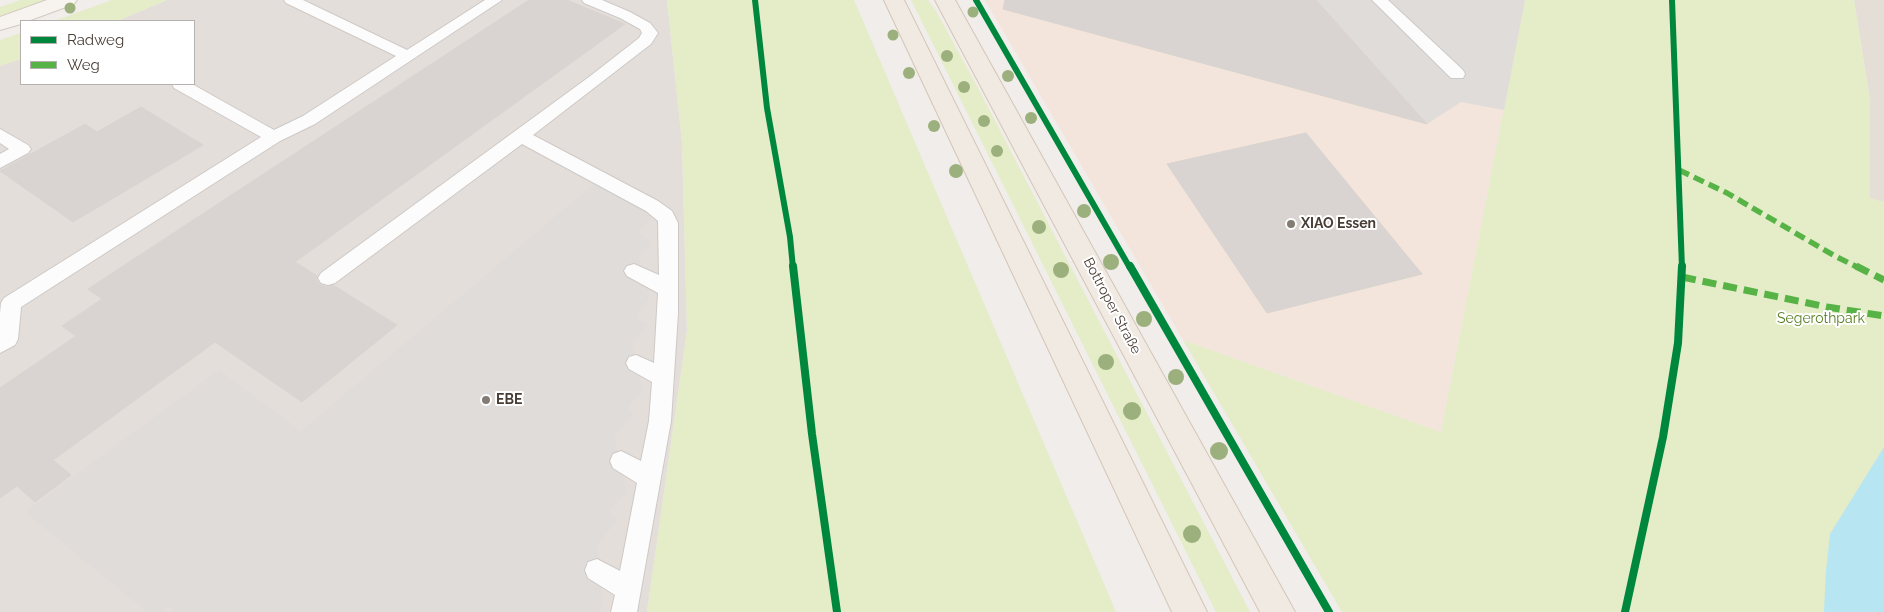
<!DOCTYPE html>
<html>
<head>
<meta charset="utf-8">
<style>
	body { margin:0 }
	#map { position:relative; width:1884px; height:612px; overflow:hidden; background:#f0edea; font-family:Raleway,sans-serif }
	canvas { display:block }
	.legend { position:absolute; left:20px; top:20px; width:175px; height:65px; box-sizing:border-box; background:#fff; border:1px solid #b6b1ae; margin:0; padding:6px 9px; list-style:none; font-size:15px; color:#483d35 }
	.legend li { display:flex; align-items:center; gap:10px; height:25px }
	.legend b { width:25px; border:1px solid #b6b1ae }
</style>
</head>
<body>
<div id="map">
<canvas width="1884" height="612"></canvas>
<ul class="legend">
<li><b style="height:6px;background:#00873e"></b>Radweg</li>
<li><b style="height:6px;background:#57b346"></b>Weg</li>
</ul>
</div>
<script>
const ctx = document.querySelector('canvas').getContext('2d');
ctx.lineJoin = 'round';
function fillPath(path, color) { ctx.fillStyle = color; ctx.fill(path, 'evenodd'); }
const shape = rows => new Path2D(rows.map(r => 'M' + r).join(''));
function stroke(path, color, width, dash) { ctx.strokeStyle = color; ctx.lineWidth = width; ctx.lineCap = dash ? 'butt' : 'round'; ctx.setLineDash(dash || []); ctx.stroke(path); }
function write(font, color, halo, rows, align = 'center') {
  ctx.font = font + ' Raleway,sans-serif'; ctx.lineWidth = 4; ctx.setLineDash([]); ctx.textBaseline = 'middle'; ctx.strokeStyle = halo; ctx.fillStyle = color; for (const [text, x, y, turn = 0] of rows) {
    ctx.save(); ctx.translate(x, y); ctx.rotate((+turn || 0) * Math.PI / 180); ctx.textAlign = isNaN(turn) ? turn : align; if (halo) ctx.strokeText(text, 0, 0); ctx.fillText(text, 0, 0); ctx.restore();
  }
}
fillPath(shape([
	[1854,0,1884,0,1884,202,1870,199,1870,100]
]), '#e5ded7');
fillPath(shape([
	[985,0,1525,0,1441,432,1183,340]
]), '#f4e5dc');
fillPath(shape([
	[167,0,667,0,682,142,687,331,647,612,0,612,0,66,21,59,21,84,194,84,194,21,117,21]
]), '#e4dedb');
fillPath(shape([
	[21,0,47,0,0,16,0,7],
	[112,0,167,0,117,21,54,21],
	[667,0,854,0,1116,612,647,612,687,331,682,142],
	[911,0,928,0,936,11,978,88,1250,612,1216,612],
	[1525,0,1854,0,1870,100,1870,198,1884,202,1884,612,1342,612,1183,340,1441,432],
	[21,33,21,59,0,66,0,40]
]), '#e4ecc8');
fillPath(shape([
	[1316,0,1525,0,1504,110,1461,102,1427,124],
	[594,184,655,215,636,232,652,242,639,256,650,296,636,318,649,324,632,343,642,390,627,409,634,414,614,436,626,492,609,512,618,519,597,545,603,607,599,612,176,612,169,606,161,612,147,612,25,512,219,370,301,431]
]), '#e0dcda');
fillPath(shape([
	[1884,447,1884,612,1824,612,1826,571,1830,534]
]), '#b7e6f2');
const building = shape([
	[529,0,567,0,625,24,295,262,317,276,316,279,320,285,327,287,333,285,397,325,302,402,215,342,53,460,71,475,35,502,17,486,0,498,0,388,76,336,62,326,102,299,88,289,529,0],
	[1005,0,1316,0,1427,124,1003,9,1005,0],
	[141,107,203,145,73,222,0,171,85,124,97,132,141,107],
	[1306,133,1422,274,1267,313,1167,164,1306,133]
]);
fillPath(building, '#d9d4d1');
stroke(building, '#d9d4cf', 1);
const lane = shape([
	[284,0,303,0,407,50,485,0,502,0,315,124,280,141,21,307,18,339,15,345,0,353,0,314,1,303,4,298,261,137,174,88,172,84,192,84,274,130,303,116,396,56,286,3,284,0],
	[582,0,602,0,630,12,650,23,658,33,651,44,533,135,658,201,672,211,678,223,678,313,671,421,637,612,611,612,615,595,588,578,585,570,588,562,597,559,620,571,637,483,613,468,610,461,613,454,621,451,641,461,649,421,652,382,629,369,626,363,629,357,636,355,654,363,658,293,627,276,624,271,627,266,634,264,659,275,658,221,646,211,522,144,335,283,328,285,321,283,318,278,321,273,589,77,639,38,642,33,640,29,620,18,584,3,582,0],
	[1372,0,1388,0,1463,70,1465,74,1463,78,1451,78,1372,0],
	[0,129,28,145,31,149,28,153,0,168,0,154,9,149,0,143,0,129]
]);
const secondary = shape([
	[47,0,77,0,74,4,28,21,21,21,21,24,0,30,0,17,47,0]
]);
const primary = shape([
	[884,0,904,0,1207,612,1172,612,884,0],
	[935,0,955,0,1295,612,1260,612,935,0]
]);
stroke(lane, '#cdc9c6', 2);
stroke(secondary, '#d2cac1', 2);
stroke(primary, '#d4c5b6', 2);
fillPath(lane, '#fdfcfc');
fillPath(secondary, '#f7f3ee');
fillPath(primary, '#f1eae3');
stroke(shape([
	[1679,170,1727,193,1833,255,1859,268]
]), '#57b346', 5.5, [11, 5.5]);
stroke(shape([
	[1856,266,1884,280],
	[1682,277,1827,307,1884,316]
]), '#57b346', 7, [14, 7]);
stroke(shape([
	[755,0,767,108,790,237,793,268],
	[976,0,1130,268],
	[1672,0,1682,268]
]), '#00873e', 6);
stroke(shape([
	[793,266,812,434,837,612],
	[1130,266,1329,612],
	[1625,612,1663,437,1678,343,1682,266]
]), '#00873e', 8);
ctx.fillStyle = '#9cb07d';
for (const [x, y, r] of [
	[70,8,5.5],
	[973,12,5.5],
	[893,35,5.5],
	[947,56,6],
	[909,73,6],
	[1008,76,6],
	[964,87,6],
	[1031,118,6],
	[984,121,6],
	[934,126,6],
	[997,151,6],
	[956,171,7],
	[1084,211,7],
	[1039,227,7],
	[1111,262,8],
	[1061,270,8],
	[1144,319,8],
	[1106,362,8],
	[1176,377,8],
	[1132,411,9],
	[1219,451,9],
	[1192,534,9]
]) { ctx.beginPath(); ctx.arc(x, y, r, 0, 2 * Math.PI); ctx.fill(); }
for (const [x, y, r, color] of [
	[1291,224,5,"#837b74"],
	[486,400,5,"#837b74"]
]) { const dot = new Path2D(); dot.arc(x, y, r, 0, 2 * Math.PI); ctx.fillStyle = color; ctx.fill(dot); stroke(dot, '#fff', 2); }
write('bold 14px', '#483d35', '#fff', [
	["XIAO Essen",1301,224],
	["EBE",496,400]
], 'left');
write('14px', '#483d35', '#fff', [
	["Bottroper Straße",1112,306,62]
]);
write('14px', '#577e23', '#fff', [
	["Segerothpark",1821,319]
]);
</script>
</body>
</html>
